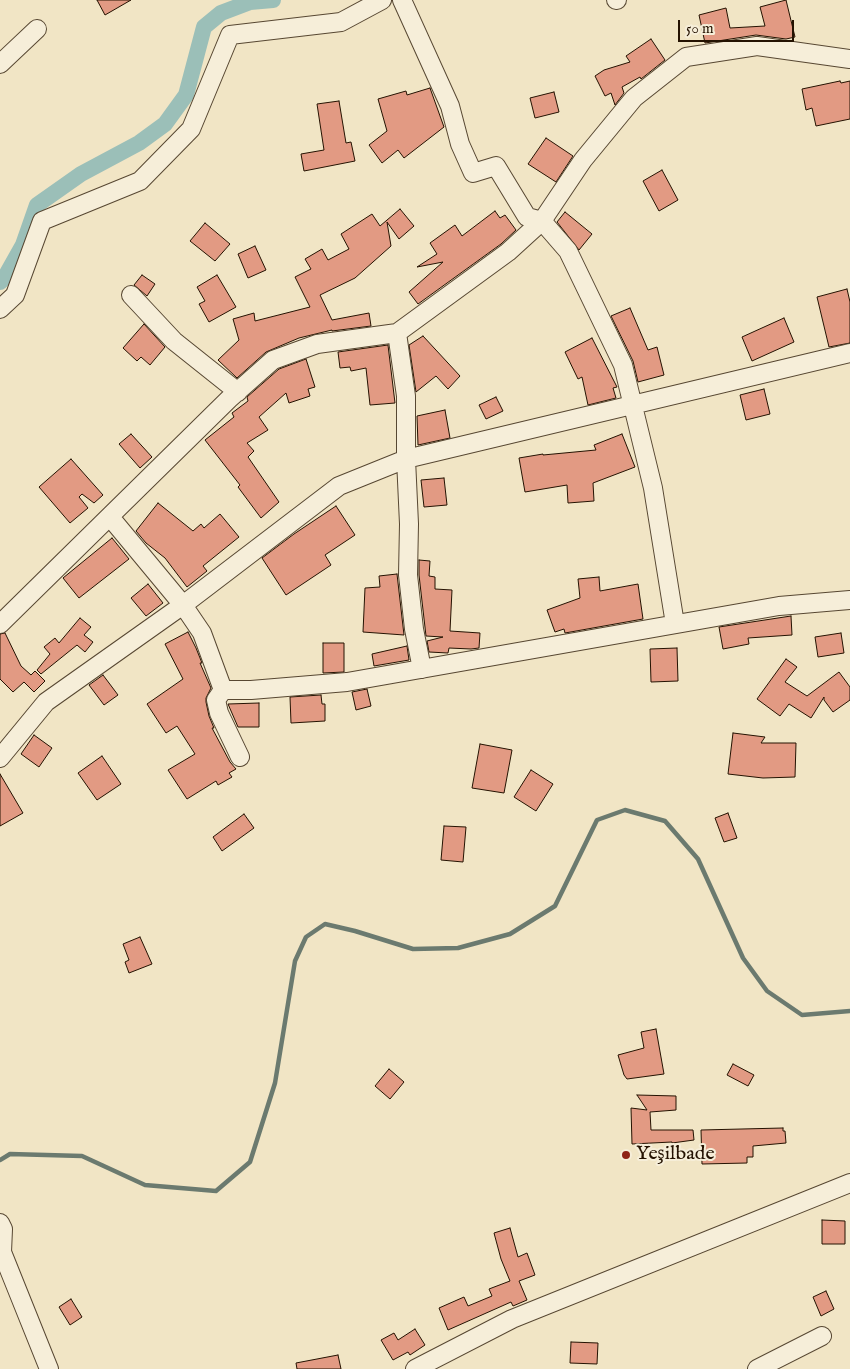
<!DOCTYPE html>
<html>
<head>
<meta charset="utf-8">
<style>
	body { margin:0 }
	#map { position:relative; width:850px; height:1369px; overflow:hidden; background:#f1e5c5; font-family:"IM FELL English",serif }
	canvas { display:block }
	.scale { position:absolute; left:678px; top:20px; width:116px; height:22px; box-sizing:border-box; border:2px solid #241201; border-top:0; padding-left:6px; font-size:15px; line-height:18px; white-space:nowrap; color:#241201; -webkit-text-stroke:4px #f6eed9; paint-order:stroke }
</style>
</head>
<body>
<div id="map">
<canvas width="850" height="1369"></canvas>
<div class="scale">50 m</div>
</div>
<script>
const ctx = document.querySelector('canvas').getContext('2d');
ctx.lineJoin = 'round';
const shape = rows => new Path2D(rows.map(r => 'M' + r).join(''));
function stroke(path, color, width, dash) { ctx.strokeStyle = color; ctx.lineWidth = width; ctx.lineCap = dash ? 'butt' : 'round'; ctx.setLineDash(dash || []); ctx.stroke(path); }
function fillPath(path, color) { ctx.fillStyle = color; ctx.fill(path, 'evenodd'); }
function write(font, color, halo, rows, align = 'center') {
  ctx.font = font + ' "IM FELL English",serif'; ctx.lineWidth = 4; ctx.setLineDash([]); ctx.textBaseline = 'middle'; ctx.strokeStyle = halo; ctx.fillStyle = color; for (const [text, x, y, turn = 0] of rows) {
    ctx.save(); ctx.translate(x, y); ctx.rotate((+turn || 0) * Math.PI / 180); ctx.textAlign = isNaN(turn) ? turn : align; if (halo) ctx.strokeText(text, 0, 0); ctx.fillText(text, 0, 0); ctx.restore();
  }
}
stroke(shape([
	[0,1160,10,1154,82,1156,145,1185,216,1191,250,1162,275,1083,295,961,306,937,325,924,355,931,413,949,458,948,510,934,555,906,597,820,625,810,665,821,698,859,743,958,767,991,802,1015,850,1011]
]), '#6b7a6f', 4.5);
stroke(shape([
	[0,282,5,277,23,245,37,205,81,174,139,143,165,124,186,95,204,27,221,13,250,2,273,0]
]), '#9bbfb8', 16);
const building = shape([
	[97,0,131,0,105,15,97,0],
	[786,0,795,37,786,39,756,35,705,43,699,15,726,8,730,28,765,26,760,7,786,0],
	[651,39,665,60,641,79,640,77,622,87,624,93,615,105,611,93,605,96,595,76,604,70,630,62,626,56,651,39],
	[840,81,841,83,850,81,850,119,816,126,812,108,806,110,802,89,840,81],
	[430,88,444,127,404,158,398,150,382,163,369,145,387,131,378,99,406,91,407,95,430,88],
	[554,92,559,112,535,118,530,98,554,92],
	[339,101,346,143,351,142,355,161,304,171,301,154,324,150,317,104,339,101],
	[546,138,573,156,556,182,528,164,546,138],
	[662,170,678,200,659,211,643,181,662,170],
	[400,209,414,226,399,239,387,222,391,246,355,278,320,295,332,320,369,313,371,326,332,331,332,330,299,338,266,352,237,378,218,360,239,340,233,319,254,313,255,321,310,307,295,277,311,269,305,259,322,249,328,260,349,249,341,234,372,214,380,226,400,209],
	[495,211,500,218,505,215,516,230,501,244,418,304,409,292,443,262,417,267,437,254,430,243,455,225,462,236,495,211],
	[565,212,592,234,579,250,557,222,565,212],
	[205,223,230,244,215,261,190,241,205,223],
	[255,246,266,270,248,278,238,254,255,246],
	[142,275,155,284,147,296,134,285,142,275],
	[217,275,236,307,209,322,199,304,205,301,197,287,217,275],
	[847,289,850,302,850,343,829,347,817,297,847,289],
	[630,308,648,350,657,347,664,375,638,382,633,361,611,316,630,308],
	[784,318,794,342,752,361,742,337,784,318],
	[144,324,165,347,150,365,141,357,137,361,123,348,144,324],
	[423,336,460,376,448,389,436,376,416,392,409,345,423,336],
	[592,338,617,387,613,388,616,398,588,405,582,377,578,379,565,352,592,338],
	[388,345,395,403,370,405,366,368,351,371,350,367,340,368,338,352,388,345],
	[306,359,315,387,308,389,310,396,289,403,286,393,259,417,268,430,247,443,254,451,248,457,279,502,261,518,238,487,240,485,205,440,234,417,232,413,248,401,247,397,279,369,306,359],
	[764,389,770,414,746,420,740,395,764,389],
	[496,397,503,411,486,419,479,405,496,397],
	[445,410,450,438,418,445,417,416,445,410],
	[131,434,152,457,140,468,119,444,131,434],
	[622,434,635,467,593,483,594,501,568,503,567,485,525,492,519,458,543,454,543,455,596,450,594,445,622,434],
	[71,459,103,495,94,503,82,494,79,497,88,508,70,523,39,487,71,459],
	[444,478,447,505,424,507,421,480,444,478],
	[158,503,193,531,201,524,204,528,220,514,239,537,203,566,207,571,187,587,165,558,146,543,136,531,158,503],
	[336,506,355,535,325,555,331,565,286,595,262,558,294,534,336,506],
	[112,538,129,559,79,598,63,578,112,538],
	[419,560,430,561,429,576,435,577,435,589,452,590,450,631,480,633,479,648,471,649,449,648,448,653,429,652,427,641,443,637,426,636,419,575,419,560],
	[397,574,404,635,363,632,365,588,380,587,379,576,397,574],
	[599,577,600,591,638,584,643,619,565,633,564,629,555,632,547,610,580,598,578,579,599,577],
	[148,584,163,603,146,616,131,598,148,584],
	[791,616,792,635,748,638,749,644,723,649,719,627,791,616],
	[80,618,91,627,84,635,93,642,85,652,77,645,41,674,37,670,50,654,44,647,55,638,59,643,80,618],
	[188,632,196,648,202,663,200,663,211,688,206,698,206,702,209,716,214,728,212,728,230,762,236,769,229,773,232,777,218,785,216,781,187,799,168,770,195,754,177,726,166,733,147,704,183,679,165,644,188,632],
	[5,633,21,666,31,675,35,671,45,681,34,692,24,682,13,692,0,679,0,634,5,633],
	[841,633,844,653,818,657,815,637,841,633],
	[323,643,344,643,344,672,323,673,323,643],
	[407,646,409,660,374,666,372,654,407,646],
	[677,648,678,681,651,682,650,649,677,648],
	[786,659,797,667,785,682,807,696,839,672,850,687,850,700,833,712,824,700,824,697,811,718,789,704,780,716,757,699,786,659],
	[103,675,118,695,104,705,89,685,103,675],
	[367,689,371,706,356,710,352,692,367,689],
	[321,695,322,704,325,704,325,721,291,723,290,697,321,695],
	[259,703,259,727,238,727,228,704,259,703],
	[733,733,765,737,761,743,796,743,795,777,763,778,728,774,733,733],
	[34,735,52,748,39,767,21,754,34,735],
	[480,744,512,750,504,793,472,788,480,744],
	[102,756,121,784,97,800,78,773,102,756],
	[531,770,553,784,536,811,514,797,531,770],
	[0,774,23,813,0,826,0,774],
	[728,813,737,838,724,842,715,818,728,813],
	[244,814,254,828,222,851,213,837,244,814],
	[444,826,466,827,463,862,441,860,444,826],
	[140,937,152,964,129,973,125,962,129,960,123,944,140,937],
	[656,1029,664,1074,627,1079,624,1075,618,1055,644,1048,641,1032,656,1029],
	[733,1064,754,1075,748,1086,727,1075,733,1064],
	[389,1069,404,1082,390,1099,375,1086,389,1069],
	[637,1095,676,1096,676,1110,650,1112,651,1130,693,1130,694,1140,672,1143,672,1142,632,1144,631,1108,647,1110,637,1095],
	[783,1128,783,1131,785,1131,786,1143,753,1146,753,1157,747,1157,747,1163,702,1164,701,1130,783,1128],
	[822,1220,845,1221,845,1244,822,1244,822,1220],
	[510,1228,518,1257,527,1253,535,1275,519,1281,527,1300,513,1306,511,1302,448,1330,439,1308,464,1297,468,1306,492,1296,489,1289,510,1281,501,1259,494,1233,510,1228],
	[826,1291,834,1309,821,1316,813,1297,826,1291],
	[71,1299,82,1317,70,1325,59,1307,71,1299],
	[415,1329,425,1345,410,1355,408,1352,393,1360,381,1340,394,1333,398,1340,415,1329],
	[571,1342,598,1343,597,1364,570,1363,571,1342],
	[338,1355,341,1369,297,1369,296,1363,338,1355]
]);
fillPath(building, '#e29a83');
stroke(building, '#241201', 1);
const minor = shape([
	[402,0,450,106,460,144,473,173,496,166,527,217,542,221,568,251,623,365,653,488,675,624],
	[616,0,617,0],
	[0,64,37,29],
	[131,295,174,341,238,392],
	[0,309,15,295,42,221,140,181,191,129,230,35,341,22,382,0],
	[397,333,406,396,406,459,409,524,408,575,414,629,422,669],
	[110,517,183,605,202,633,223,690,216,700,219,713,240,757],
	[0,624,229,399,273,360,317,344,397,333,508,252,542,221,583,160,634,98,686,57,757,46,850,59],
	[223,690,251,690,347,682,779,606,850,600],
	[0,758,46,702,183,605,339,486,406,459,850,353],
	[0,1223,3,1229,2,1252,0,1256],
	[2,1252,49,1369],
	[415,1369,512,1319,850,1183],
	[757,1369,822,1336]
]);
stroke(minor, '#574732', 20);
stroke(minor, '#f6eed9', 18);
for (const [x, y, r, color] of [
	[626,1155,5,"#8f2418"]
]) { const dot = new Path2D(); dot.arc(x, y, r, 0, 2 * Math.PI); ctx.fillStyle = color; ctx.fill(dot); stroke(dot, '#f6eed9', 2); }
write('20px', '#241201', '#f6eed9', [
	["Yeşilbade",636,1155]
], 'left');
</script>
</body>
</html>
